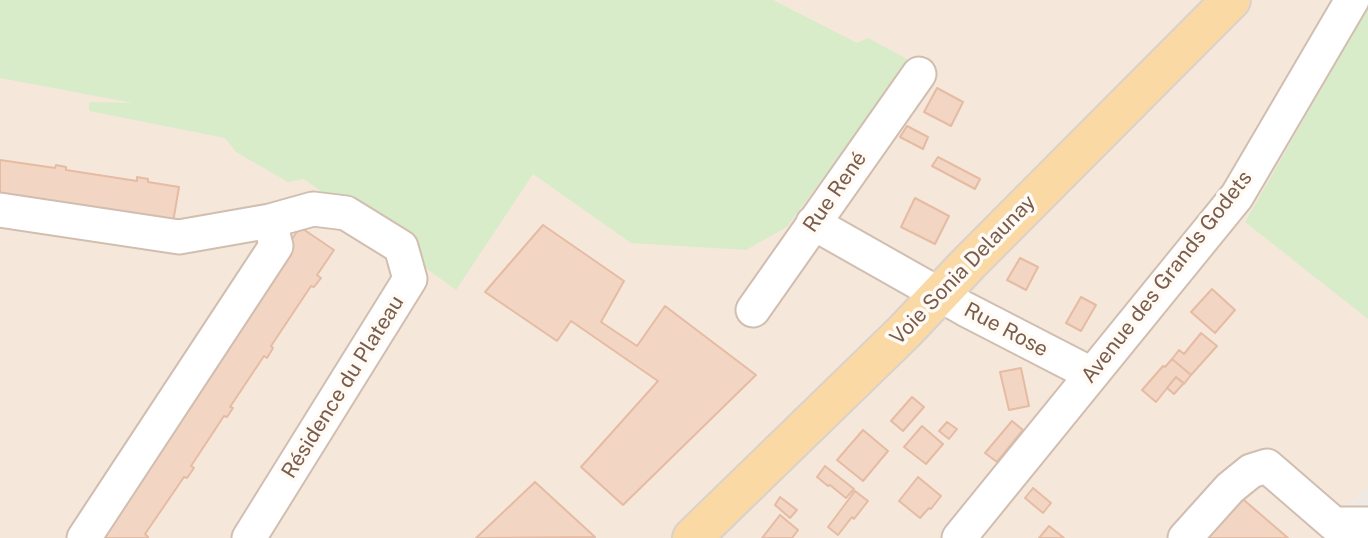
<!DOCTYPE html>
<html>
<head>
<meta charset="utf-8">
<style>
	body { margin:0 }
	canvas { display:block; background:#fdf6ec }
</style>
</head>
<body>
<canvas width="1368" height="538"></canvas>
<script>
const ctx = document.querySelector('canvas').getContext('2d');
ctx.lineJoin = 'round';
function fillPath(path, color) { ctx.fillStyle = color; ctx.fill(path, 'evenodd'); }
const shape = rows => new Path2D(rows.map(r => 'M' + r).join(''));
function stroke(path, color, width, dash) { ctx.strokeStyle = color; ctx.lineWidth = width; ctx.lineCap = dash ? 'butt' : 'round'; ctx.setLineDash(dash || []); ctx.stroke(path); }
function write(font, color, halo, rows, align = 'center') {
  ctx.font = font + ' "Public Sans",sans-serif'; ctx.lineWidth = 7; ctx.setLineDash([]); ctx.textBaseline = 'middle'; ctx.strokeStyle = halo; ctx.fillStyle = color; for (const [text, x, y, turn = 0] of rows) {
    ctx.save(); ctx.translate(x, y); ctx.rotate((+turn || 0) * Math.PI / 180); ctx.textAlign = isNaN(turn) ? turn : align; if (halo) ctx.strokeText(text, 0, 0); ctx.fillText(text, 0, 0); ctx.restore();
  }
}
fillPath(shape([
	[0,0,1368,0,1368,485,1322,538,0,538]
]), '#f5e8da');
fillPath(shape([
	[1368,485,1368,538,1322,538,1334,524]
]), '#efe9e4');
fillPath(shape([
	[0,0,773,0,857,43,868,38,909,60,902,73,900,73,787,227,746,250,631,243,533,174,456,290,304,179,288,182,236,152,225,138,89,111,89,102,133,103,0,78],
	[1368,7,1368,319,1245,222]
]), '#d8ecc9');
const building = shape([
	[937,88,963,102,951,126,924,112,937,88],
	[907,126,928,137,923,149,900,137,907,126],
	[938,157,980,179,975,189,932,166,938,157],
	[0,160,55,168,56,165,66,167,66,170,137,181,137,177,148,179,148,182,179,187,172,228,0,202,0,160],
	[915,198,949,216,935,244,901,227,915,198],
	[543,225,624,281,601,322,637,346,665,306,756,375,623,505,581,467,658,381,571,321,557,341,485,292,543,225],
	[300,227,334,250,317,275,321,278,314,287,311,286,271,346,273,348,267,358,264,356,230,407,233,408,227,417,224,416,191,466,194,468,187,478,184,477,145,534,148,537,147,538,93,538,300,227],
	[1020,258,1038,267,1026,290,1007,280,1020,258],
	[1212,289,1235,310,1215,333,1191,312,1212,289],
	[1081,297,1096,305,1081,331,1066,323,1081,297],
	[1201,333,1217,346,1191,375,1172,359,1179,350,1184,354,1201,333],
	[1172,359,1191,375,1184,384,1176,377,1156,402,1142,390,1163,366,1165,367,1172,359],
	[1021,368,1029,406,1009,410,1000,372,1021,368],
	[1176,377,1184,383,1174,394,1167,388,1176,377],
	[912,397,924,407,903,431,891,421,912,397],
	[1012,421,1023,430,997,462,985,453,1012,421],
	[947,422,957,429,949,439,939,431,947,422],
	[922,426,943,444,926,464,904,447,922,426],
	[863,430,888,451,863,481,837,460,863,430],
	[825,466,854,489,846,498,830,485,828,486,817,477,825,466],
	[918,477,941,496,931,509,929,508,920,518,899,501,918,477],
	[535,482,595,537,476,538,535,482],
	[1033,488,1051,503,1043,513,1025,498,1033,488],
	[855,491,868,501,854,519,852,517,838,535,828,527,855,491],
	[1237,494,1288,538,1199,538,1237,494],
	[780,497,797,510,790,518,775,505,780,497],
	[780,515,798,530,792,538,762,538,780,515],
	[1049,526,1064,538,1039,538,1049,526]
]);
fillPath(building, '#f3d5c3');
stroke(building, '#e6bba3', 2);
const minor = shape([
	[0,210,179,237,270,221,313,209,346,213,401,247,410,279,249,538],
	[813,223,965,309,1091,374],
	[753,310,919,74],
	[84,538,276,246,270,221],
	[959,538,1237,196,1352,0],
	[1185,538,1230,488,1251,471,1267,466,1334,524,1368,524]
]);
const major = shape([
	[692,538,905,331,968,264,1231,0]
]);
stroke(minor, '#d1beb0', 37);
stroke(major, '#dad1cd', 42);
stroke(minor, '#fff', 33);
stroke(major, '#fbd9a5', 38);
write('21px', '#7a5c4d', '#fffaf3', [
	["Rue René",835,192,-55],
	["Voie Sonia Delaunay",963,270,-46],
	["Avenue des Grands Godets",1167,277,-52],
	["Rue Rose",1006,330,28],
	["Résidence du Plateau",343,387,-58]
]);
</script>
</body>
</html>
